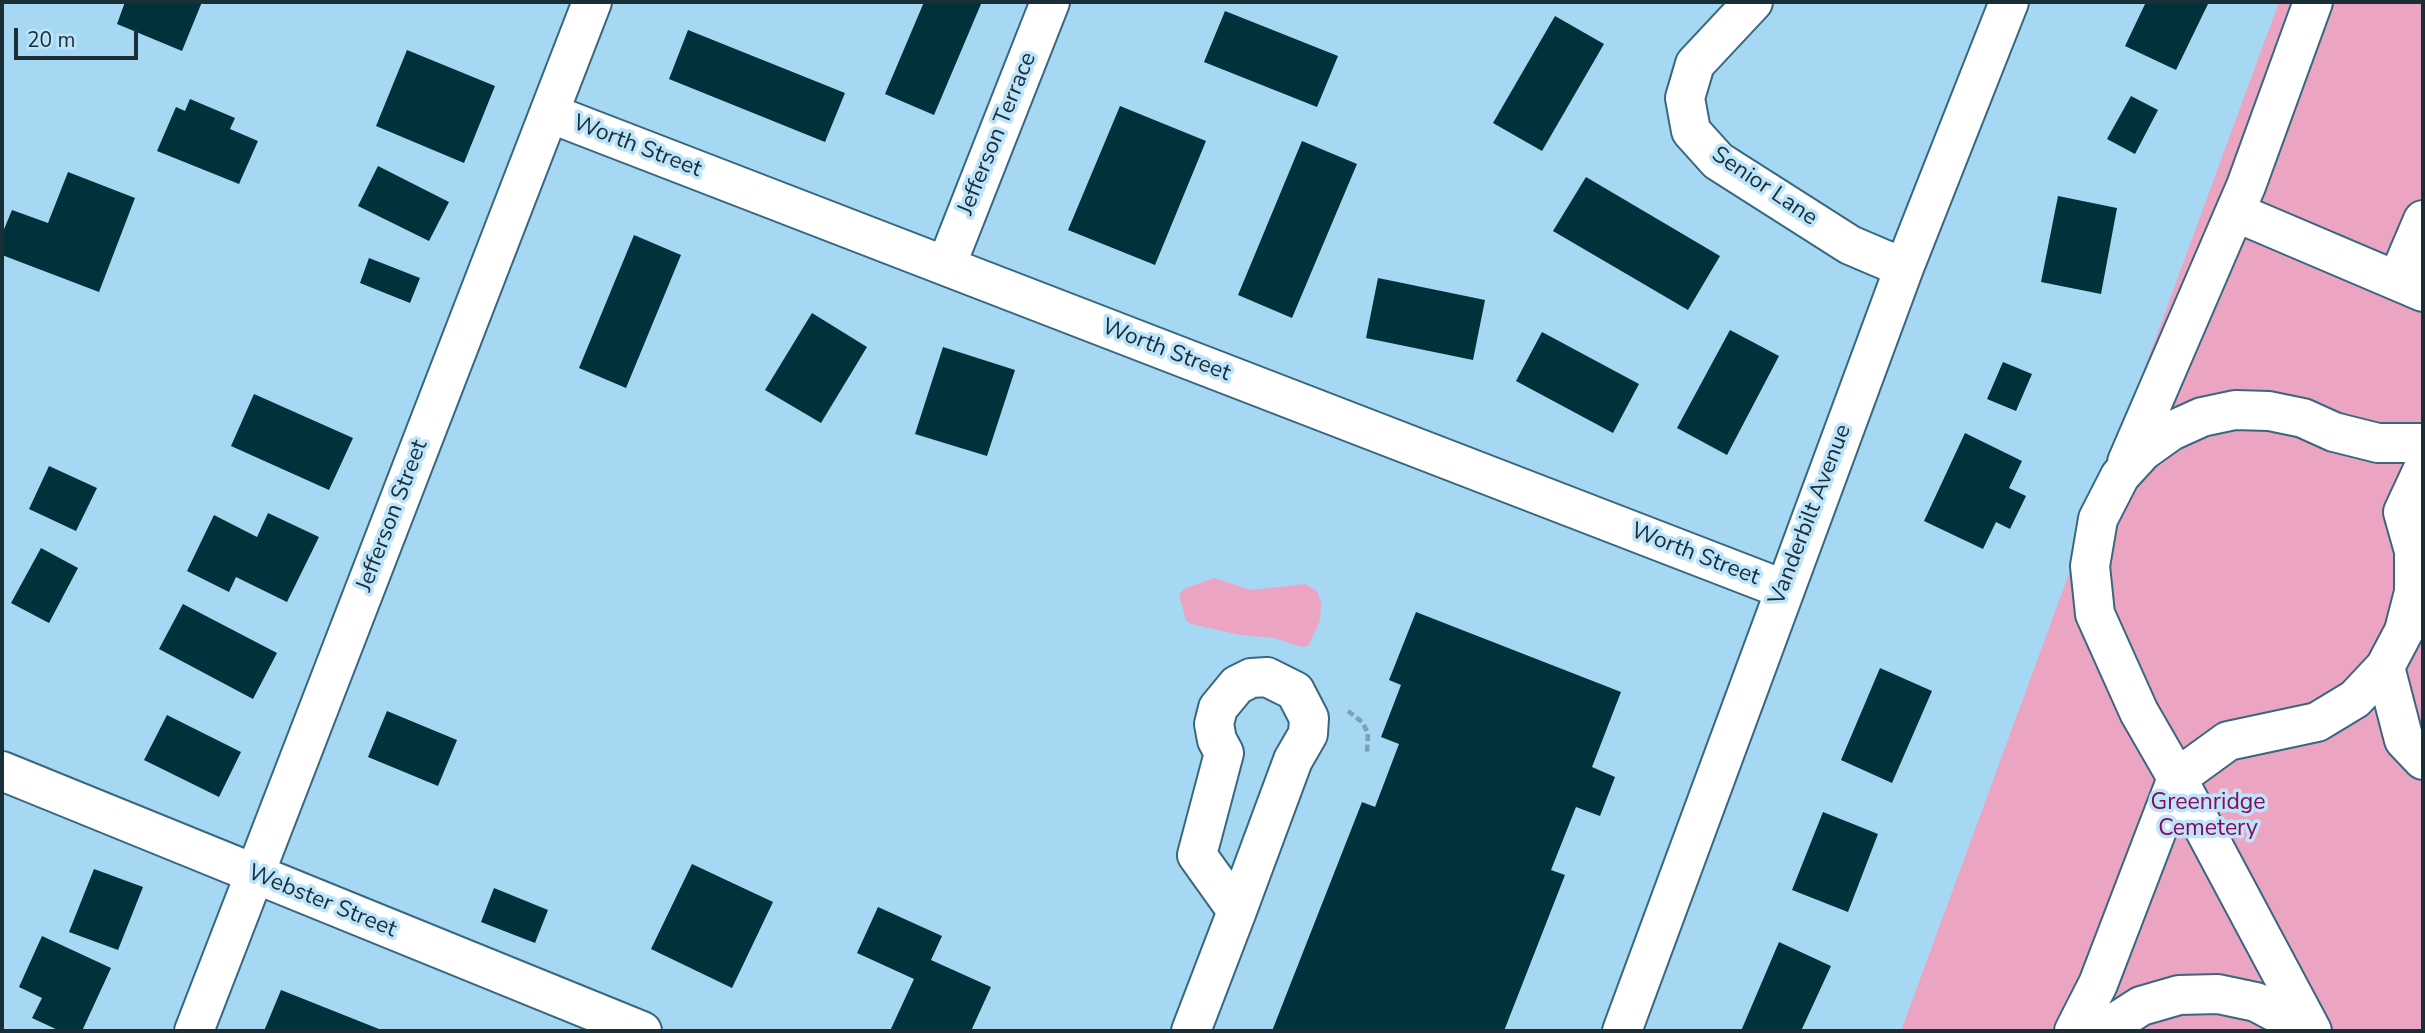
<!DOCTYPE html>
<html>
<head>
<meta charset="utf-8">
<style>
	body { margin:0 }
	#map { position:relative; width:2425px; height:1033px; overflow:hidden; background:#a6d8f3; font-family:"Nunito Sans",sans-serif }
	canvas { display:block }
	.frame { position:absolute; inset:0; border:4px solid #1a2e38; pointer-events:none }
	.scale { position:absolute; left:14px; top:28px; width:124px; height:32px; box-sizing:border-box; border:4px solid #1a2e38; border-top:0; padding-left:9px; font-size:21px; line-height:24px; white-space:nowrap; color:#1a2e38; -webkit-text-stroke:5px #bce4fa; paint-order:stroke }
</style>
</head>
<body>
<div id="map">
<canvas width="2425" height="1033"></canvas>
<div class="frame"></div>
<div class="scale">20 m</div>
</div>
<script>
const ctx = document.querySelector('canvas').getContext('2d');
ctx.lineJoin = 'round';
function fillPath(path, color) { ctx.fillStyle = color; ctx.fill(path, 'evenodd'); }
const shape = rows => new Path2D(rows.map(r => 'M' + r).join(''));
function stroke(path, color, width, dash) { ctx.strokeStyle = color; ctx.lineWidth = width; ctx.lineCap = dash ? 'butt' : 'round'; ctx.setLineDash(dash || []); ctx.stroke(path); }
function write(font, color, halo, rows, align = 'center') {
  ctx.font = font + ' "Nunito Sans",sans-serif'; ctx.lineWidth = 7; ctx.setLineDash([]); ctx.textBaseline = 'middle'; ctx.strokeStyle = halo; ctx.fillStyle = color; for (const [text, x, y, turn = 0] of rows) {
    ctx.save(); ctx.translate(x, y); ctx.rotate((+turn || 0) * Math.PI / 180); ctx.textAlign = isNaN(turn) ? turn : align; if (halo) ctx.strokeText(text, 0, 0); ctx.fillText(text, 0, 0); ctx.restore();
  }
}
fillPath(shape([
	[2279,2,2423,2,2423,1031,1901,1031],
	[1214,578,1251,590,1305,584,1317,591,1321,602,1320,621,1308,646,1301,647,1274,638,1240,635,1191,624,1186,620,1179,594,1186,588]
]), '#eca4c3');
fillPath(shape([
	[125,2,202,2,182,51,117,24],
	[924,2,981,4,934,115,885,94],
	[2146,2,2208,4,2176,70,2125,46],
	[1225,11,1338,56,1317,107,1204,62],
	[1555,16,1604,44,1542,151,1493,123],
	[688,30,845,93,825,142,669,79],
	[407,50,495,86,464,163,376,126],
	[2131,96,2158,110,2135,154,2107,139],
	[190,99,235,118,230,129,258,141,239,184,157,151,176,107,185,111],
	[1120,106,1206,141,1155,265,1068,230],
	[1302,141,1357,164,1292,318,1238,295],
	[378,166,449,202,429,241,358,206],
	[68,172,135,198,99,292,2,255,2,234,12,210,48,223],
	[1586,177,1720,256,1688,310,1553,231],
	[2058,196,2117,208,2101,294,2041,282],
	[634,235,681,255,626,388,579,368],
	[369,258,420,278,410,303,360,283],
	[1378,278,1485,300,1473,360,1366,338],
	[812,313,867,347,821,423,765,390],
	[1730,330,1779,356,1727,455,1677,428],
	[1542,332,1639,384,1613,433,1516,381],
	[943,347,1015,370,987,456,915,434],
	[2003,362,2032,374,2016,411,1987,399],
	[254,394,353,438,329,490,231,446],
	[1965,433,2022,461,2009,488,2026,496,2010,529,1996,522,1983,549,1924,521],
	[49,466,97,488,76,531,29,509],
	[268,513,319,537,287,602,236,577,229,592,187,571,214,515,257,537],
	[41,548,78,568,49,623,11,603],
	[183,604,277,653,253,699,159,649],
	[1416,612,1621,692,1592,767,1615,777,1600,816,1576,807,1551,870,1565,875,1504,1031,1272,1031,1362,802,1375,807,1399,744,1381,737,1401,685,1389,680],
	[1880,668,1932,691,1892,783,1841,760],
	[387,711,457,740,438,786,368,757],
	[167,715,241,752,219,797,144,760],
	[1823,812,1878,834,1848,912,1792,890],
	[692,864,773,902,732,988,651,949],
	[94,869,143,887,118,950,69,932],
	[494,888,548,910,535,943,481,922],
	[878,907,942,936,931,960,991,987,971,1031,890,1031,914,979,857,953],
	[42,936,111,968,82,1031,60,1031,32,1018,42,998,19,987],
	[1779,942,1831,966,1801,1031,1741,1031],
	[281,990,384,1031,264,1031]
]), '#00323b');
const minor = shape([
	[1753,2,1695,64,1685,98,1691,131,1718,161,1850,245,1904,268],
	[549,113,1783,589],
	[2235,212,2423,292],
	[946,266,1050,2],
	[2397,281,2423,220],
	[2423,443,2378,443,2334,432,2303,418,2269,411,2235,410,2202,417,2171,431,2143,451,2120,476,2098,519,2090,566,2095,614,2139,712,2177,778,2228,741,2317,722,2355,699,2385,667,2404,631,2414,592,2414,551,2403,512,2423,469],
	[2127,462,2246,186,2313,2],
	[2385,667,2404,740,2423,760],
	[1267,677,1295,691,1309,718,1308,734,1293,760,1237,911,1197,855,1224,753,1217,740,1214,724,1218,708,1237,685,1251,678,1267,677],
	[2,771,642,1031],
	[2177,778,2312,1031],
	[194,1031,592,2],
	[1191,1031,1237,911],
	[1622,1031,1904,268,2009,2],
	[2074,1031,2098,984,2177,778],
	[2102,1031,2141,1006,2179,995,2218,994,2256,1002,2290,1020,2303,1031]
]);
stroke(minor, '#386880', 42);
stroke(shape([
	[1348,711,1362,722,1368,733,1367,754]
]), '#78a0b6', 4.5, [7, 3.5]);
stroke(minor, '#fff', 38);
write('23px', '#1a2e38', '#bce4fa', [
	["Jefferson Terrace",998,134,-68],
	["Worth Street",637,147,21],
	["Senior Lane",1764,187,34],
	["Worth Street",1166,351,21],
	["Vanderbilt Avenue",1811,515,-69],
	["Jefferson Street",393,516,-69],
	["Worth Street",1695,555,21],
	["Webster Street",322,902,22]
]);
write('23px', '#8a0a57', '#bce4fa', [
	["Greenridge",2208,803],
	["Cemetery",2208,829]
]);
</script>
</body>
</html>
